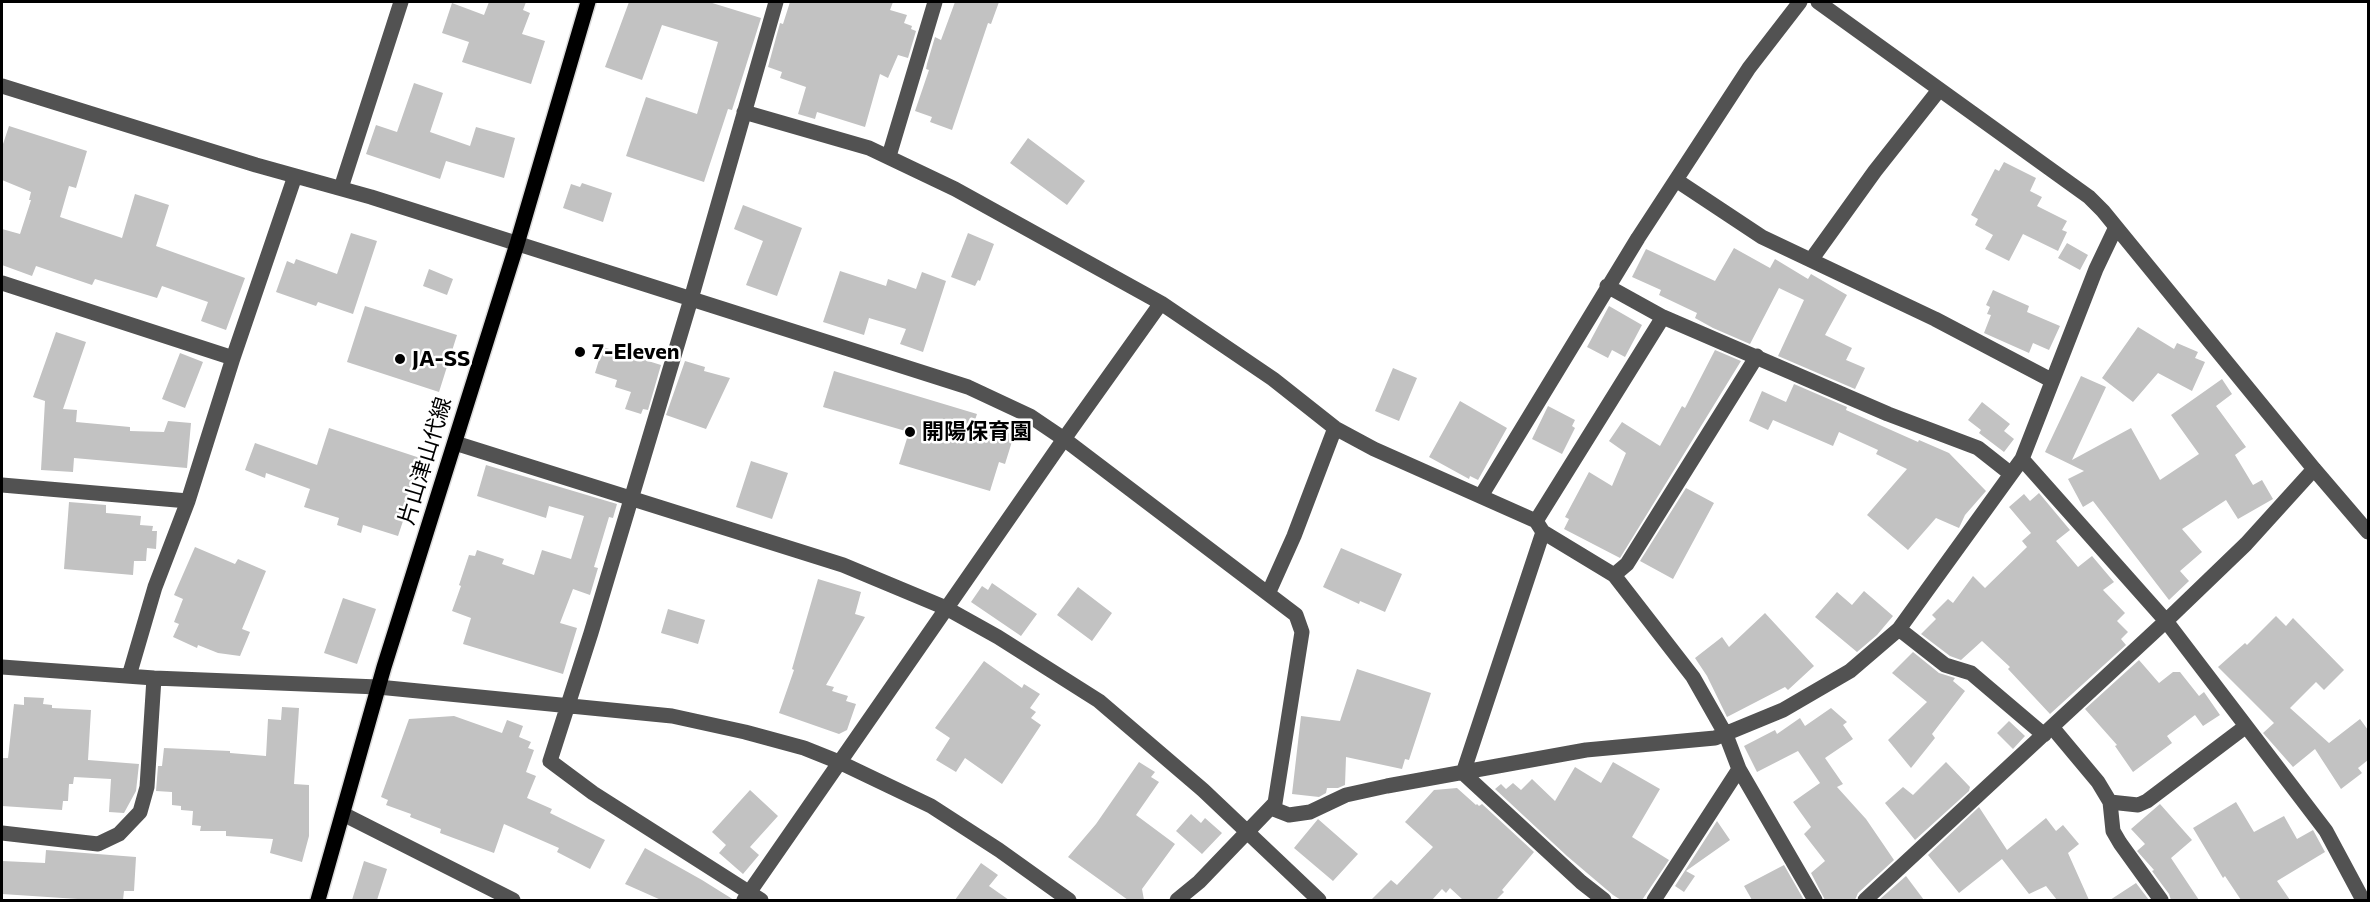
<!DOCTYPE html>
<html>
<head>
<meta charset="utf-8">
<style>
	body { margin:0 }
	#map { position:relative; width:2370px; height:902px; overflow:hidden; background:#fff; font-family:Commissioner,sans-serif }
	canvas { display:block }
	.frame { position:absolute; inset:0; border:3px solid #000; pointer-events:none }
</style>
</head>
<body>
<div id="map">
<canvas width="2370" height="902"></canvas>
<div class="frame"></div>
</div>
<script>
const ctx = document.querySelector('canvas').getContext('2d');
ctx.lineJoin = 'round';
function fillPath(path, color) { ctx.fillStyle = color; ctx.fill(path, 'evenodd'); }
const shape = rows => new Path2D(rows.map(r => 'M' + r).join(''));
function stroke(path, color, width, dash) { ctx.strokeStyle = color; ctx.lineWidth = width; ctx.lineCap = dash ? 'butt' : 'round'; ctx.setLineDash(dash || []); ctx.stroke(path); }
function write(font, color, halo, rows, align = 'center') {
  ctx.font = font + ' Commissioner,"Noto Sans JP",sans-serif'; ctx.lineWidth = 5; ctx.setLineDash([]); ctx.textBaseline = 'middle'; ctx.strokeStyle = halo; ctx.fillStyle = color; for (const [text, x, y, turn = 0] of rows) {
    ctx.save(); ctx.translate(x, y); ctx.rotate((+turn || 0) * Math.PI / 180); ctx.textAlign = isNaN(turn) ? turn : align; if (halo) ctx.strokeText(text, 0, 0); ctx.fillText(text, 0, 0); ctx.restore();
  }
}
fillPath(shape([
	[489,2,526,2,523,10,530,13,522,34,545,41,531,84,462,62,469,42,442,33,452,3,484,15],
	[629,2,709,2,761,18,732,110,728,109,704,182,626,156,646,97,697,114,718,42,662,25,642,80,605,67],
	[790,2,893,2,890,10,907,15,904,23,912,26,911,29,916,31,908,58,898,55,888,78,880,74,865,127,817,112,815,119,798,114,806,87,780,78,782,72,768,67,780,23,783,24],
	[955,2,999,2,991,24,988,23,952,130,930,122,932,117,915,111,929,70,926,69,927,64,935,37,941,40],
	[414,83,443,93,430,132,470,146,476,127,515,138,504,178,446,161,440,179,366,154,376,125,397,132],
	[9,126,87,151,76,188,69,186,60,217,122,238,135,194,169,205,156,246,245,278,226,330,201,321,208,302,162,286,157,298,95,279,92,285,36,266,32,276,2,265,2,229,20,234,31,200,29,200,31,192,2,180,2,147],
	[1028,138,1085,181,1067,205,1010,163],
	[2004,162,2036,178,2030,191,2042,197,2037,206,2067,221,2062,230,2067,232,2058,251,2023,234,2009,261,1985,249,1993,235,1975,225,1978,219,1971,215,1995,169,1999,171],
	[582,183,612,193,603,222,563,208,571,184,580,187],
	[743,205,802,228,777,296,746,285,763,241,734,229],
	[351,233,377,241,353,314,318,302,316,306,276,292,287,261,294,264,296,259,337,274],
	[968,233,994,244,980,281,978,280,975,286,951,277],
	[2067,243,2088,255,2080,270,2058,258],
	[1734,248,1770,268,1775,259,1808,279,1811,274,1847,295,1825,335,1852,348,1846,360,1865,368,1855,389,1778,356,1804,300,1779,288,1750,344,1713,328,1695,318,1697,313,1659,295,1661,290,1632,277,1646,249,1715,281],
	[429,269,453,279,447,295,423,286],
	[840,271,886,286,888,279,916,289,922,272,946,281,923,352,900,344,906,329,869,318,864,335,823,322],
	[1993,290,2029,306,2027,312,2060,326,2049,350,2033,343,2029,353,1984,333,1991,315,1987,314,1990,307,1986,305],
	[365,306,457,335,439,392,347,362],
	[1609,306,1642,325,1625,357,1612,350,1608,358,1587,347],
	[2138,327,2174,349,2177,343,2198,352,2195,358,2205,362,2192,391,2158,373,2133,402,2102,378],
	[56,332,86,342,63,409,77,410,76,422,130,427,130,431,164,432,168,421,191,423,187,468,74,458,73,472,41,470,45,401,33,397],
	[603,347,661,365,648,410,643,409,641,414,625,409,631,392,615,387,617,380,595,373],
	[1715,350,1741,361,1620,558,1564,529,1569,519,1565,517,1589,472,1612,486,1626,453,1609,441,1622,422,1660,446,1682,406,1685,408],
	[180,353,203,362,185,408,162,399],
	[685,361,705,367,704,371,730,378,706,429,666,415],
	[1393,368,1417,378,1399,421,1375,411],
	[834,371,977,414,974,423,1014,435,1005,464,999,462,990,491,899,464,909,432,823,407],
	[2081,376,2106,387,2072,460,2131,428,2160,480,2199,454,2171,415,2222,379,2232,394,2216,406,2246,447,2235,455,2253,485,2262,480,2273,499,2238,519,2226,500,2182,529,2202,552,2180,571,2189,581,2169,600,2093,501,2083,507,2068,479,2084,471,2045,452],
	[1794,384,1847,407,1846,410,1918,442,1919,440,1949,453,1986,491,1965,515,1959,528,1936,518,1908,550,1867,515,1907,469,1876,454,1878,450,1839,432,1833,446,1773,420,1768,430,1749,421,1762,391,1786,402],
	[1460,401,1507,428,1478,480,1470,476,1469,479,1429,457],
	[1982,402,2010,424,2004,431,2014,439,2004,452,1979,433,1981,430,1968,420],
	[1548,406,1575,420,1572,426,1575,428,1562,454,1532,439],
	[329,428,420,458,406,499,410,500,398,536,363,525,361,533,337,525,339,518,304,507,310,489,266,473,265,478,245,470,255,443,317,465],
	[751,461,788,473,772,519,736,507],
	[486,465,617,504,613,518,609,517,594,567,598,568,590,595,573,589,560,623,577,628,563,674,463,644,471,618,452,611,461,586,459,585,469,555,475,556,477,550,504,559,502,564,534,575,542,550,571,559,584,516,549,506,546,518,477,496],
	[1686,488,1714,503,1673,579,1640,561],
	[2039,493,2070,530,2056,541,2078,567,2092,556,2114,582,2103,590,2125,613,2117,621,2128,632,2121,639,2126,645,2050,714,2008,669,2010,667,1982,641,1961,660,1950,656,1921,634,1936,619,1932,615,1948,599,1953,603,1973,576,1985,588,2027,547,2022,541,2031,533,2009,507,2024,494,2030,501],
	[69,502,106,505,106,513,141,516,140,525,153,526,152,531,157,531,156,549,147,548,146,561,134,561,133,575,64,569],
	[195,547,235,564,238,559,266,571,242,629,250,632,240,656,218,653,198,645,197,648,173,637,179,624,174,622,183,599,174,595],
	[1341,548,1402,574,1385,612,1360,601,1359,604,1323,587],
	[818,579,861,592,855,614,865,617,826,685,834,687,832,691,848,696,846,701,856,704,847,730,839,734,779,713,794,670,792,669],
	[992,583,1037,614,1021,636,971,602,982,586,988,590],
	[1078,587,1112,613,1092,641,1057,615],
	[1864,591,1893,616,1877,635,1857,652,1815,617,1837,592,1852,605],
	[343,598,376,609,357,664,324,653],
	[668,609,705,620,698,644,661,633],
	[1765,613,1814,666,1788,690,1785,687,1727,717,1707,676,1695,658,1722,637,1729,647],
	[2276,616,2286,626,2293,618,2344,670,2324,690,2316,682,2290,708,2329,743,2360,719,2368,730,2368,760,2358,768,2362,773,2341,789,2315,749,2293,767,2263,733,2274,723,2218,667,2245,643,2247,645],
	[1913,652,1939,673,1955,678,1953,681,1965,691,1932,734,1935,738,1911,768,1888,740,1927,702,1892,673],
	[2139,660,2159,683,2173,672,2180,672,2199,696,2204,692,2220,715,2203,726,2195,715,2167,736,2172,743,2133,772,2115,746,2117,745,2085,709],
	[984,661,1022,688,1024,684,1040,694,1030,708,1036,712,1031,718,1041,725,1002,784,965,758,956,772,936,760,950,738,935,728],
	[1357,669,1431,693,1409,760,1405,759,1402,769,1346,757,1345,785,1338,788,1327,788,1326,793,1319,797,1292,794,1301,716,1340,721],
	[24,697,44,698,43,704,52,705,52,708,91,710,88,760,139,764,136,791,124,813,109,812,111,779,74,777,73,784,69,784,68,801,63,801,62,810,2,806,2,758,8,758,14,704,24,705],
	[282,707,299,708,294,784,309,785,309,836,302,862,270,853,273,839,226,836,226,831,200,831,201,826,192,825,193,811,181,810,181,806,172,805,172,792,156,791,158,766,162,766,164,748,230,751,230,753,266,756,268,719,281,720],
	[1831,708,1847,722,1843,725,1853,739,1825,758,1843,784,1837,787,1866,819,1894,860,1858,893,1855,900,1825,900,1811,873,1825,861,1804,834,1811,827,1793,802,1820,783,1798,751,1757,772,1744,746,1775,730,1777,734,1800,718,1805,726],
	[454,716,502,733,507,720,523,726,519,737,531,742,528,748,534,750,526,772,536,776,527,798,552,809,550,813,605,840,590,869,557,852,559,848,504,824,494,853,440,833,441,829,410,817,411,814,386,805,388,800,381,797,409,719],
	[2009,721,2025,736,2013,749,1997,733],
	[1139,762,1155,772,1151,777,1159,782,1136,815,1175,844,1142,889,1144,900,1128,900,1068,857,1096,824],
	[1613,762,1660,789,1632,837,1669,860,1642,900,1621,900,1613,895,1567,856,1495,789,1501,784,1506,789,1513,783,1521,790,1532,779,1555,801,1575,767,1601,783],
	[1946,762,1970,787,1969,791,1915,840,1885,803,1903,787,1913,795],
	[1457,788,1476,805,1477,804,1479,806,1482,804,1534,852,1502,890,1504,892,1496,900,1463,900,1450,888,1446,893,1442,889,1432,900,1371,900,1391,880,1397,885,1433,847,1405,822,1434,790],
	[750,790,778,816,750,847,759,855,743,874,719,853,726,845,712,832],
	[2236,802,2254,832,2284,816,2297,839,2313,830,2325,852,2277,881,2290,900,2241,900,2225,876,2223,878,2193,828],
	[2160,804,2192,840,2171,858,2199,900,2171,900,2169,894,2152,871,2154,870,2137,851,2145,844,2131,829],
	[1979,807,2007,850,2046,818,2056,831,2063,825,2079,844,2068,853,2089,900,2057,900,2046,886,2029,894,2002,859,1959,893,1928,855],
	[1191,814,1201,823,1205,818,1222,833,1202,854,1176,831],
	[1318,819,1358,854,1333,881,1294,848],
	[1717,821,1730,840,1686,871,1695,876,1684,892,1675,886],
	[645,848,702,880,734,900,661,900,625,884],
	[46,850,136,857,134,891,124,891,123,900,93,900,2,894,2,861,45,863],
	[364,861,387,869,377,900,352,900],
	[981,863,998,875,989,886,1009,900,955,900],
	[1784,865,1804,900,1752,900,1744,886],
	[1906,876,1924,900,1879,900],
	[2136,883,2149,900,2110,900]
]), '#c2c2c2');
const major = shape([
	[318,900,384,667,517,244,588,2]
]);
stroke(major, '#dbdbdb', 18);
stroke(shape([
	[1818,2,2089,197,2103,211,2314,469,2368,532],
	[2,86,256,165,371,197,968,387,1030,416,1064,439,1296,615,1302,632,1275,803,1199,882,1177,900],
	[744,112,869,148,955,189,1161,303,1273,379,1335,428,1374,449,1536,521,1543,532,1614,575,1693,677,1726,735,1739,769,1815,900],
	[889,156,935,2],
	[1676,180,1762,237,1935,319,2051,380],
	[341,188,401,2],
	[1811,260,1875,171,1939,90],
	[2,283,233,358],
	[1607,286,1663,317,1888,414,1978,448,2011,474],
	[455,443,843,565,946,608,998,637,1099,701,1203,790,1319,900],
	[2022,459,2166,621,2326,831,2363,900],
	[2,485,188,501],
	[1481,496,1638,238,1749,68,1800,2],
	[1536,521,1663,317],
	[1614,575,1627,564,1757,356],
	[1268,594,1294,536,1335,428],
	[1899,629,1945,665,1971,673,2044,735],
	[2,667,154,678,378,687,672,716,745,732,804,748,839,762,931,806,999,850,1069,900],
	[129,676,155,587,188,501,233,358,295,176],
	[2052,727,2098,782,2110,802,2113,831,2120,843,2161,900],
	[1463,773,1543,532],
	[1463,773,1581,882,1604,900],
	[2110,802,2138,805,2147,801,2245,727],
	[1271,808,1289,815,1310,812,1346,795,1387,786,1586,750,1715,738,1783,710,1850,671,1899,629,2022,459,2096,269,2116,227],
	[343,814,513,900],
	[2,833,98,844,119,834,140,812,147,787,154,678],
	[744,900,1064,439,1161,303],
	[761,900,593,793,550,761,591,633,691,299,776,2],
	[1654,900,1739,769],
	[1865,900,2166,621,2246,544,2314,469]
]), '#525252', 15);
stroke(major, '#000', 15);
for (const [x, y, r, color] of [
	[580,352,6,"#000"],
	[400,359,6,"#000"],
	[910,432,6,"#000"]
]) { const dot = new Path2D(); dot.arc(x, y, r, 0, 2 * Math.PI); ctx.fillStyle = color; ctx.fill(dot); stroke(dot, '#fff', 2); }
write('bold 22px', '#000', '#fff', [
	["7-Eleven",592,352],
	["JA-SS",412,359],
	["開陽保育園",922,432]
], 'left');
write('22px', '#000', '#fff', [
	["片山津山代線",425,461,-73]
]);
</script>
</body>
</html>
